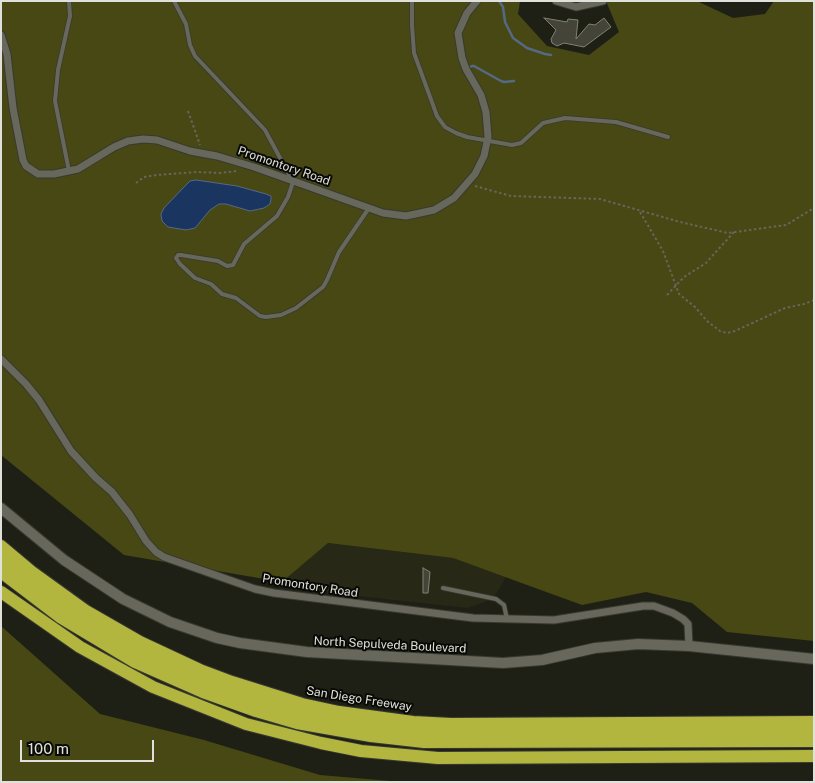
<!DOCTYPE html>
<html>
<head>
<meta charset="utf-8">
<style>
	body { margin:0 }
	#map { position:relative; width:815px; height:783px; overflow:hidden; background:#1f2015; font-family:"Public Sans",sans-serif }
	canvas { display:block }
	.frame { position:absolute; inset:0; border:2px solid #e0e1da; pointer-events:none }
	.scale { position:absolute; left:20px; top:740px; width:134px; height:22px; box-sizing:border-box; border:2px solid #e0e1da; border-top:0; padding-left:6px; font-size:15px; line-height:18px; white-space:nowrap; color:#e0e1da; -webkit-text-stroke:4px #090905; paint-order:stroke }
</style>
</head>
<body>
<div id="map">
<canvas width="815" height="783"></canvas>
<div class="frame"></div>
<div class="scale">100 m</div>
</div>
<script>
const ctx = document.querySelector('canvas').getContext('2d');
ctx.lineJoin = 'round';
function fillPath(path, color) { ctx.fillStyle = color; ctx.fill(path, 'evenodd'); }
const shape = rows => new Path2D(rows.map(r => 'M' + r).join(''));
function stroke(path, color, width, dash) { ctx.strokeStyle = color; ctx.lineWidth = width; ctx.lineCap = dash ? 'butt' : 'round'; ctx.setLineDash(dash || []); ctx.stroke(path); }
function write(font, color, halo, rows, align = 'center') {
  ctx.font = font + ' "Public Sans",sans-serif'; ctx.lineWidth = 4; ctx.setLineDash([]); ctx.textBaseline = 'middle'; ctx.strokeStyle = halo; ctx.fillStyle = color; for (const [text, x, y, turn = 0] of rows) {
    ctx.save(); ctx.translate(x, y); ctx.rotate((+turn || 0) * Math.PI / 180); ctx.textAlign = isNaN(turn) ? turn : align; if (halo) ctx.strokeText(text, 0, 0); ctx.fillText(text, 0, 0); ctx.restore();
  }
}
fillPath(shape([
	[328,543,453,558,506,577,493,599,468,608,295,589,282,582]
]), '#272816');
fillPath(shape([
	[1,1,520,1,518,14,547,46,589,55,619,32,606,1,697,1,733,18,765,14,774,1,814,1,814,641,727,632,692,603,646,592,582,605,453,558,328,543,282,582,124,555,1,455],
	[1,626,100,714,204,740,320,775,402,782,1,782]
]), '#474814');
const water = shape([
	[196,180,237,186,266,194,271,196,271,199,270,204,264,208,250,211,226,204,219,204,210,210,195,228,186,230,168,227,162,221,161,214,164,208,185,186,190,181,196,180]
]);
fillPath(water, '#1a3660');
stroke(water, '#556985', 1);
stroke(shape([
	[499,1,503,7,505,22,513,38,527,48,545,54,551,55],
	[466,69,472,66,474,66,501,81,504,82,514,81]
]), '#556985', 2.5);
const building = shape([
	[544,18,567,22,568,19,578,20,576,39,589,24,595,25,604,18,611,27,584,47,564,43,557,46,552,43,551,39,556,30,544,18],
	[423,568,430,572,428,593,423,593,423,568]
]);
fillPath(building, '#444538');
stroke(building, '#808274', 1);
const service = shape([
	[69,1,70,16,58,70,55,101,69,171],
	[174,1,186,24,190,45,195,56,265,130,293,182,288,197,277,216,244,244,233,265,227,266,218,261,181,255,178,255,176,258,180,264,195,278,211,284,222,294,236,298,260,316,266,317,281,315,296,308,323,287,327,280,339,252,369,208],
	[412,1,412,25,414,53,437,116,445,127,456,133,467,137,512,145,521,143,543,123,565,118,616,122,668,137],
	[443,588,496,599,504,605,507,619]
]);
const minor = shape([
	[556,1,576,7,603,1],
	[1,35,7,54,13,108,23,160,26,166,38,174,54,174,78,169,114,147,128,141,143,139,157,140,190,151,217,156,254,167,383,213,406,216,434,210,454,198,475,174,484,156,488,137,486,112,481,95,466,69,462,58,458,33,467,13,477,1],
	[1,359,26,384,39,400,71,451,96,478,112,492,130,515,146,541,156,552,164,557,255,589,274,593,473,618,554,620,643,606,654,606,673,613,683,619,688,624,689,646]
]);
const secondary = shape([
	[1,508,64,560,123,599,170,622,217,638,240,643,307,652,503,663,542,660,595,648,638,644,689,646,814,659]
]);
const motorway = shape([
	[1,546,32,572,86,611,140,642,200,670,232,682,302,704,339,712,413,722,451,724,814,722],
	[1,560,80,618,120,643,170,667,208,684,254,700,292,711,343,722,395,730,461,734,814,731],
	[1,572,60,617,135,662,203,692,256,711,297,723,371,736,424,742,814,741],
	[1,592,80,647,153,687,246,724,321,743,361,751,438,758,814,756]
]);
stroke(service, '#383932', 5.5);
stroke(minor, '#383932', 9);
stroke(secondary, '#383932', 12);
stroke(motorway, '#383932', 14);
stroke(shape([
	[188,111,200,145],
	[136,183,144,177,157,175,197,172,220,173,237,171],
	[475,186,511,196,600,199,680,222,728,233,786,225,814,208],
	[640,212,663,251,679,294,695,307,707,321,720,331,727,333,735,331,785,308,804,304,814,300],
	[667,295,684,277,706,263,734,232]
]), '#65665c', 2, [2.5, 2.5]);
stroke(service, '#67685b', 4);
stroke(minor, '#67685b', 7);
stroke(secondary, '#67685b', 10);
stroke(motorway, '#b3b63e', 12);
write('12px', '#e0e1da', '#090905', [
	["Promontory Road",284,166,19],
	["Promontory Road",310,586,9],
	["North Sepulveda Boulevard",390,645,3],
	["San Diego Freeway",359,699,9]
]);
</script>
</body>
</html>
